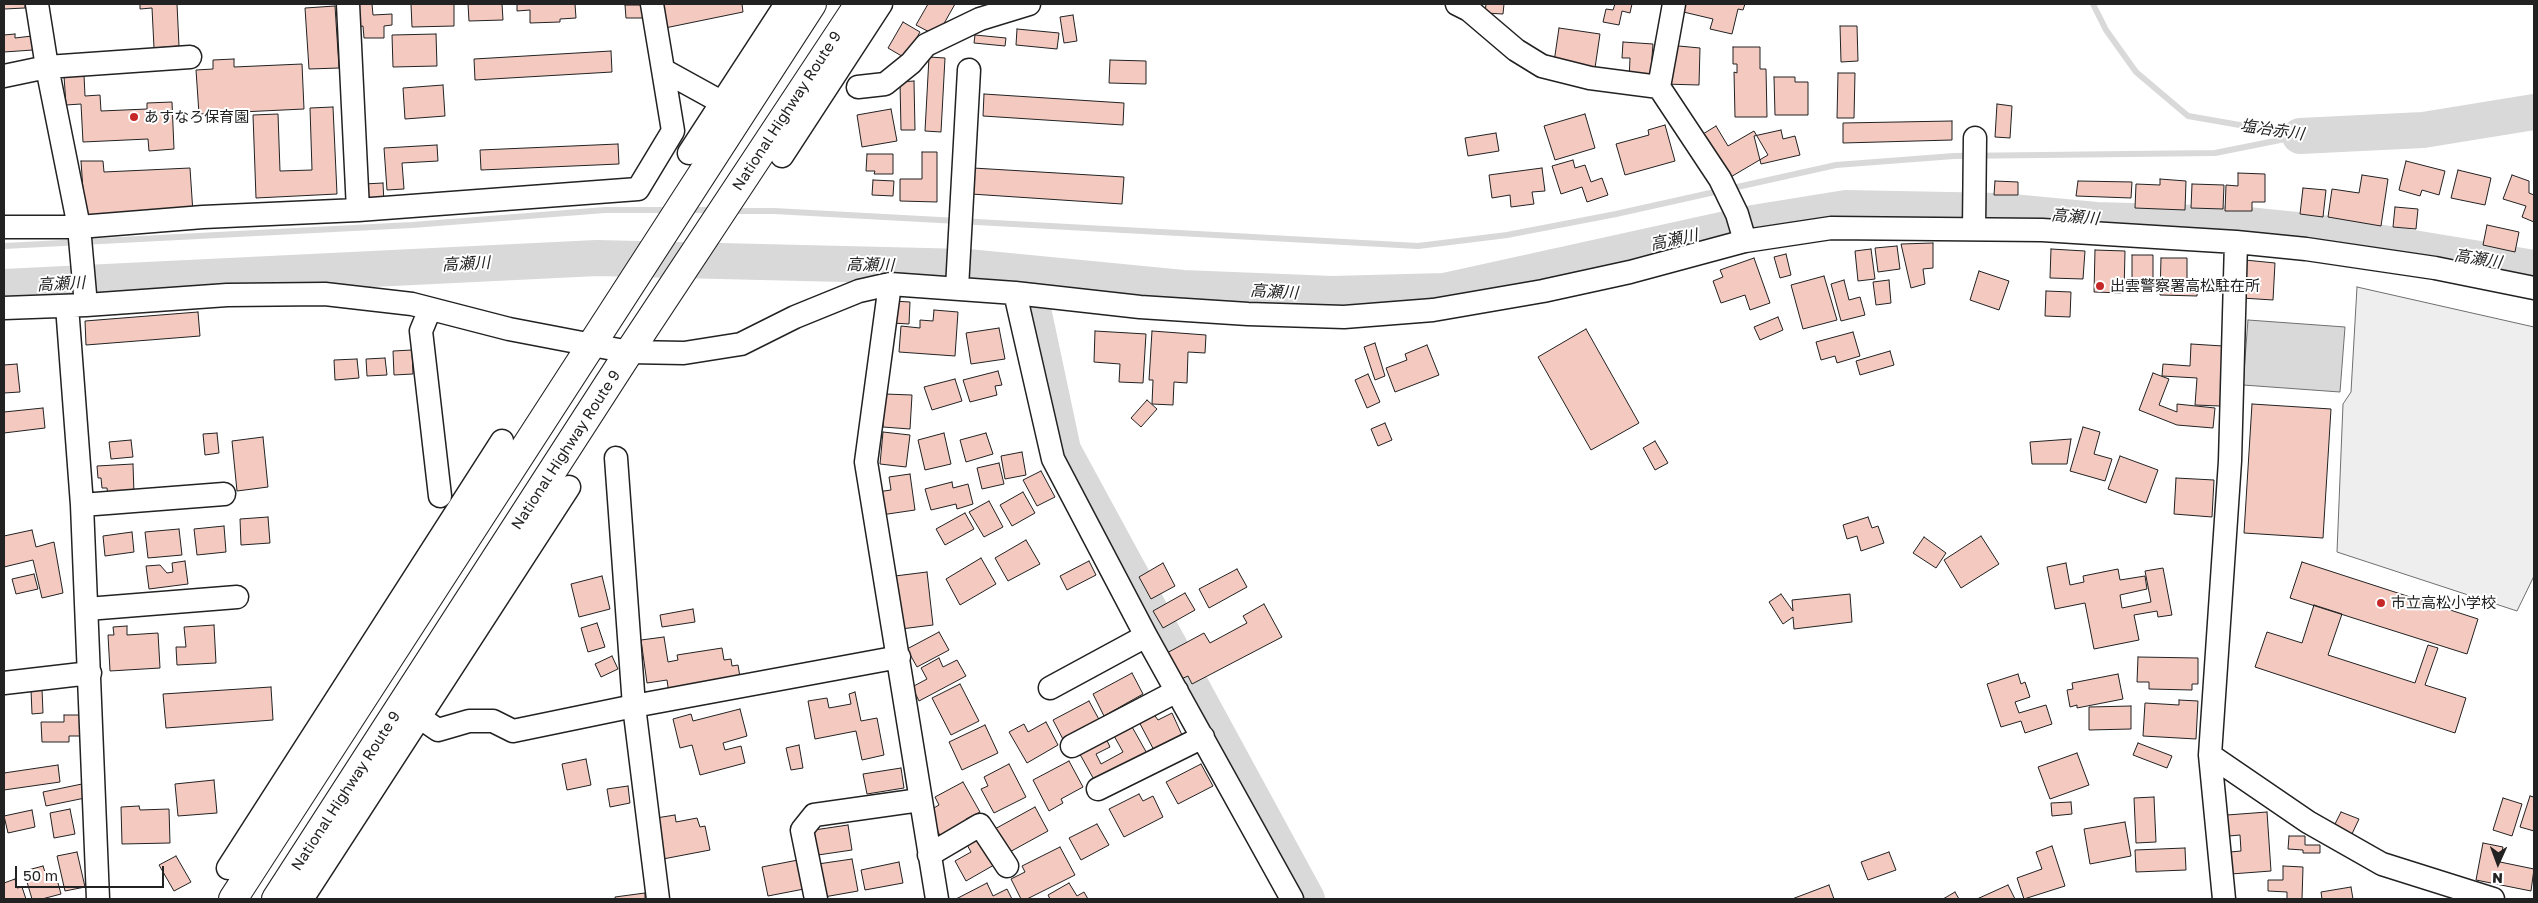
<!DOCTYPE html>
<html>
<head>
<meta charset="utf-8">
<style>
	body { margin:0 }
	#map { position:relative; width:2538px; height:903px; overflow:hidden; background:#fff; font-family:"Golos Text",sans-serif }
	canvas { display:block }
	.frame { position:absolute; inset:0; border:5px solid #222; pointer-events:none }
	.north { position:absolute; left:2473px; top:838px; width:50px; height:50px; -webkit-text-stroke:4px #fff; paint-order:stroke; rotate:182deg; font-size:14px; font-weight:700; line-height:20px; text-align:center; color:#222 }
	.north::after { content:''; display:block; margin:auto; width:18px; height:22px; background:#222; clip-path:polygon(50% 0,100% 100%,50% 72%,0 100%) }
	.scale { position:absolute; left:15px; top:866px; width:149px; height:22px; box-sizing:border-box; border:2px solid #222; border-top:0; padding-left:6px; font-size:15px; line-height:18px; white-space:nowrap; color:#222; -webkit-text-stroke:4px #fff; paint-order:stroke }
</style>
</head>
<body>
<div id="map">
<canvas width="2538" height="903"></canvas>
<div class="frame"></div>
<div class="north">N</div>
<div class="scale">50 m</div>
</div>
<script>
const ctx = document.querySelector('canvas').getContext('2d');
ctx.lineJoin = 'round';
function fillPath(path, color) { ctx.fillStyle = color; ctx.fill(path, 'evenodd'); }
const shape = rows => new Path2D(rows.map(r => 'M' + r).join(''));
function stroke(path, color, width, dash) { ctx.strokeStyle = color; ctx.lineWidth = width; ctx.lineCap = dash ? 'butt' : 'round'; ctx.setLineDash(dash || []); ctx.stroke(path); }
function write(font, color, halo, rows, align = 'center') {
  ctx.font = font + ' "Golos Text","Noto Sans JP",sans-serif'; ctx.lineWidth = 4; ctx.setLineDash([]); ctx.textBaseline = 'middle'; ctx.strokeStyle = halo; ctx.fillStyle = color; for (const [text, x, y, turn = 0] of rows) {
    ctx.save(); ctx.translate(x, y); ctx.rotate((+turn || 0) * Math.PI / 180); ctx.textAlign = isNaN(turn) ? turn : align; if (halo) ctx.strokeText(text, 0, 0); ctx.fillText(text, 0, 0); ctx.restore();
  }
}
const green = shape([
	[2357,287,2534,327,2534,576,2517,611,2337,552,2343,404,2351,392,2357,287]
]);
fillPath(green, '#eee');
stroke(green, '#6f6f6f', 1);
const water = shape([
	[2248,320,2345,327,2340,392,2243,385,2248,320]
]);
fillPath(water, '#d9d9d9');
stroke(water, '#6f6f6f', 1);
stroke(shape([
	[2093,4,2106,30,2136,72,2188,116,2297,135],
	[686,210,714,210],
	[731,211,774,211,1418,246,1507,235,1616,214,1836,165,1954,156,2215,153,2300,136],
	[4,246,412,225,605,210,669,210]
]), '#d9d9d9', 6);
stroke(shape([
	[2300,136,2423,130,2534,112],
	[1026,276,1063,450,1307,899],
	[4,287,597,258,967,267,1183,288,1332,294,1444,291,1753,223,1846,208,2001,211,2096,220,2237,224,2316,232,2534,268]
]), '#d9d9d9', 36);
const building = shape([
	[4,4,25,4,25,8,4,9,4,4],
	[140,4,177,4,179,46,154,48,152,8,140,9,140,4],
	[355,4,372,4,373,15,392,14,392,25,384,26,384,38,364,38,363,26,356,27,355,4],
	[411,4,454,4,454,26,412,27,411,4],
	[468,4,502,4,503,20,469,21,468,4],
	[517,4,575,4,576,18,560,19,560,22,530,23,530,10,517,11,517,4],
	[662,4,742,4,743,12,665,28,662,4],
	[928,4,955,4,937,36,916,25,928,4],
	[1486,4,1504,4,1503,14,1485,13,1486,4],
	[1615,4,1632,4,1630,13,1622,11,1619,25,1603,22,1606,9,1613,10,1615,4],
	[1676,4,1745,4,1743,10,1738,9,1732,34,1710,29,1713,19,1675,10,1676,4],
	[625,5,643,5,643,18,626,18,625,5],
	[335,6,339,68,309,69,305,8,335,6],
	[1073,15,1077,41,1064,43,1060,17,1073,15],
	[903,22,920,32,905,58,888,48,903,22],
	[1840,26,1857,26,1858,61,1841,62,1840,26],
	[1559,28,1600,34,1595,68,1554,62,1559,28],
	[1017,29,1059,33,1057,49,1016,45,1017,29],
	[15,34,15,38,32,36,33,50,4,52,4,35,15,34],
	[436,34,437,66,393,67,392,35,436,34],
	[975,35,1006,38,1005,46,974,43,975,35],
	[1623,42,1653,44,1650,83,1629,81,1630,58,1622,58,1623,42],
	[1668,45,1700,48,1699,85,1663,84,1668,45],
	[1733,47,1760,47,1760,69,1766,69,1767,117,1735,117,1734,72,1737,73,1737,64,1733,64,1733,47],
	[611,51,612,72,475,80,474,59,611,51],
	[929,57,945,58,941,132,925,131,929,57],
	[234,59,234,67,302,64,304,109,199,114,196,70,213,69,213,60,234,59],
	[1110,60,1146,61,1146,84,1109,83,1110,60],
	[1838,73,1855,73,1854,118,1837,118,1838,73],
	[84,75,85,96,100,95,101,111,147,109,147,103,172,102,174,149,149,151,148,139,83,142,81,104,66,105,64,76,84,75],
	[1774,77,1795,77,1795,82,1808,82,1808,115,1775,115,1774,77],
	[914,81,915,130,901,130,900,82,914,81],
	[443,85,445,116,405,119,403,88,443,85],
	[984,94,1124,103,1123,125,983,116,984,94],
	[1997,104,2012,106,2010,138,1995,137,1997,104],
	[333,107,337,194,256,198,253,115,278,114,280,171,312,170,310,108,333,107],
	[891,109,897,141,862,147,857,115,891,109],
	[1585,114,1595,148,1555,160,1544,126,1585,114],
	[1952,121,1952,140,1843,143,1843,123,1952,121],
	[1665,125,1675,161,1625,175,1616,144,1649,135,1648,130,1665,125],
	[1716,126,1728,146,1754,131,1768,155,1729,178,1703,134,1716,126],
	[1781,130,1783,139,1795,136,1800,155,1761,164,1754,136,1781,130],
	[1496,133,1499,151,1468,156,1465,138,1496,133],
	[618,144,619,164,481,170,480,150,618,144],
	[437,145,438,161,402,163,404,189,387,190,384,148,437,145],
	[922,152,937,152,937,202,900,201,900,179,922,179,922,152],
	[867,154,893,154,893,174,874,174,875,171,866,171,867,154],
	[1573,160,1575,168,1585,165,1591,182,1602,178,1608,195,1587,202,1582,187,1561,194,1552,166,1573,160],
	[81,161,103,161,104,172,190,168,193,213,85,219,81,161],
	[2406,161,2445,171,2439,195,2422,190,2420,196,2399,190,2406,161],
	[973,168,1124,177,1122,204,971,194,973,168],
	[1542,168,1545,191,1532,192,1534,204,1511,207,1510,195,1492,198,1489,175,1542,168],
	[2458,170,2491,178,2485,205,2451,198,2458,170],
	[2238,173,2265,174,2265,202,2252,202,2252,211,2225,211,2226,185,2238,186,2238,173],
	[2362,175,2388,179,2381,226,2328,217,2332,189,2359,193,2362,175],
	[2512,175,2529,181,2529,193,2534,195,2534,222,2522,217,2526,206,2503,199,2512,175],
	[2160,179,2186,181,2185,210,2135,208,2136,184,2160,185,2160,179],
	[873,180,894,181,893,196,872,195,873,180],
	[1995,181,2018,182,2018,195,1994,195,1995,181],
	[2078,181,2132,182,2131,198,2076,196,2078,181],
	[383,183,384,203,365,204,364,184,383,183],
	[2192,184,2224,185,2223,209,2191,208,2192,184],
	[2303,188,2326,190,2323,217,2300,214,2303,188],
	[2395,207,2418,209,2416,229,2393,227,2395,207],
	[2487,225,2519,232,2515,252,2483,245,2487,225],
	[1933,243,1933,268,1923,269,1925,284,1911,288,1901,244,1933,243],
	[1897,246,1900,269,1878,272,1875,248,1897,246],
	[1871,249,1875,279,1858,281,1855,251,1871,249],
	[2051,249,2085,251,2083,279,2050,278,2051,249],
	[2095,250,2125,251,2124,293,2094,292,2095,250],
	[1786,254,1791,275,1780,278,1774,257,1786,254],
	[2132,255,2153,255,2153,288,2132,288,2132,255],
	[1754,258,1770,303,1750,310,1745,295,1721,303,1713,281,1723,277,1720,270,1754,258],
	[2161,258,2187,258,2187,281,2198,281,2197,296,2160,295,2161,258],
	[2245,260,2275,263,2273,300,2242,298,2245,260],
	[1979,271,2009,281,1999,310,1970,300,1979,271],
	[1824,276,1837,320,1803,329,1791,285,1824,276],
	[1844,280,1849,300,1860,297,1865,315,1841,321,1831,284,1844,280],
	[1889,280,1891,303,1876,305,1873,282,1889,280],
	[2046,291,2071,292,2070,317,2045,316,2046,291],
	[893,301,910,302,909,324,892,323,893,301],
	[934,310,958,312,955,356,899,352,901,326,920,328,920,320,933,321,934,310],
	[198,312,200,336,86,345,85,321,198,312],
	[1778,317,1783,330,1760,340,1754,327,1778,317],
	[999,328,1005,359,971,364,966,333,999,328],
	[1586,329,1639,423,1591,450,1538,357,1586,329],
	[1095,331,1146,334,1143,383,1119,382,1120,364,1094,362,1095,331],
	[1152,331,1206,335,1205,353,1188,352,1187,383,1174,382,1173,405,1152,404,1153,380,1149,380,1152,331],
	[1853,332,1860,356,1837,363,1835,356,1821,360,1816,342,1853,332],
	[1375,343,1385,376,1375,380,1364,347,1375,343],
	[2191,344,2223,346,2220,406,2195,405,2197,378,2162,376,2163,364,2190,366,2191,344],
	[1427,345,1439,375,1395,392,1386,368,1407,360,1405,354,1427,345],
	[412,350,413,374,394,375,393,351,412,350],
	[1890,351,1894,365,1860,375,1856,361,1890,351],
	[385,358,387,375,367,376,366,359,385,358],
	[357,359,359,378,335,380,334,360,357,359],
	[17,364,20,392,4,393,4,365,17,364],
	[998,371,1002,385,995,386,997,395,970,402,963,380,998,371],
	[2153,373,2169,379,2159,405,2177,412,2177,404,2215,408,2213,428,2177,425,2139,410,2153,373],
	[1368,374,1380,402,1367,408,1355,380,1368,374],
	[955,379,962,401,932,410,924,387,955,379],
	[885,394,912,395,910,429,883,427,885,394],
	[1147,400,1157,409,1141,427,1131,418,1147,400],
	[2252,404,2331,409,2323,538,2244,533,2252,404],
	[43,408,45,428,4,433,4,412,43,408],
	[1385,423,1392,440,1378,446,1371,429,1385,423],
	[2083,427,2100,432,2094,454,2112,459,2105,481,2070,471,2083,427],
	[883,432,910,435,906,467,880,464,883,432],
	[217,433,219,453,205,455,203,434,217,433],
	[944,433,951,464,925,470,918,440,944,433],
	[986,433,993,454,966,462,960,440,986,433],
	[263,437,268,487,237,491,232,441,263,437],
	[2071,439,2067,464,2032,464,2030,442,2071,439],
	[131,440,133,457,111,459,109,442,131,440],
	[1655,441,1668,463,1655,470,1643,448,1655,441],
	[1022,452,1026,475,1005,479,1001,456,1022,452],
	[2120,456,2158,470,2146,503,2108,489,2120,456],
	[999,463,1004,484,982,489,977,468,999,463],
	[133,464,134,494,108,496,107,488,102,488,101,478,98,478,97,466,133,464],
	[1041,471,1055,497,1037,506,1023,480,1041,471],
	[910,474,915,510,881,515,877,492,891,490,889,477,910,474],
	[2176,478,2214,480,2212,517,2174,514,2176,478],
	[952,482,953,488,968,484,973,504,957,509,956,504,931,510,925,489,952,482],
	[1023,492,1035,513,1012,526,1000,505,1023,492],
	[989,501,1003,527,984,537,969,512,989,501],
	[965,513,974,529,945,545,936,529,965,513],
	[268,517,270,543,241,545,240,519,268,517],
	[1868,517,1872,528,1878,526,1884,543,1861,551,1857,536,1847,539,1843,525,1868,517],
	[224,526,226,552,197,555,194,529,224,526],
	[179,529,182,555,148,558,145,532,179,529],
	[32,530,36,547,54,542,63,593,42,598,33,560,4,567,4,536,32,530],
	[132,532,134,552,105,556,103,536,132,532],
	[1981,536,1999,564,1961,588,1944,560,1981,536],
	[1924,537,1946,553,1936,568,1913,553,1924,537],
	[1026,540,1040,564,1008,581,995,558,1026,540],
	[981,558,996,584,960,605,946,579,981,558],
	[185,561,188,584,149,589,146,566,160,565,167,573,173,572,172,563,185,561],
	[1089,561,1096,575,1067,590,1060,576,1089,561],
	[2302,562,2478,619,2467,654,2290,598,2302,562],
	[1163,563,1175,586,1151,599,1139,577,1163,563],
	[2066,563,2070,585,2084,582,2083,576,2118,569,2120,580,2145,576,2147,589,2120,595,2122,608,2151,602,2145,571,2163,568,2172,615,2158,617,2157,611,2134,615,2139,640,2094,649,2085,603,2055,609,2047,567,2066,563],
	[1237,569,1247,587,1209,608,1199,589,1237,569],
	[927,572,933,625,901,629,895,576,927,572],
	[34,574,38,589,16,594,12,579,34,574],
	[602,576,610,609,579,617,571,584,602,576],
	[1185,593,1195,610,1163,628,1153,611,1185,593],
	[1781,594,1793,611,1792,600,1850,594,1852,622,1794,629,1793,617,1783,624,1769,602,1781,594],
	[1264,604,1282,637,1192,684,1188,676,1179,680,1165,654,1204,633,1210,643,1247,623,1243,616,1264,604],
	[2314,605,2342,614,2328,655,2415,683,2428,645,2438,648,2425,685,2466,698,2455,733,2255,667,2267,632,2302,643,2314,605],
	[693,609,695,622,662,627,660,615,693,609],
	[597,623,605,647,588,652,581,628,597,623],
	[214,625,216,663,177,665,176,647,186,647,184,627,214,625],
	[127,626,127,635,158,633,160,668,110,671,108,635,114,635,113,627,127,626],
	[939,632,949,650,917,667,907,649,939,632],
	[664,637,668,662,678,660,677,655,722,648,724,660,731,659,732,666,738,665,740,677,669,694,667,680,647,683,641,640,664,637],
	[612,656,618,669,601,677,595,664,612,656],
	[2138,657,2198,658,2198,684,2192,684,2192,690,2149,689,2149,682,2137,682,2138,657],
	[939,658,943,667,957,660,966,676,919,701,912,687,927,679,921,668,939,658],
	[1132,673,1143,694,1104,716,1093,694,1132,673],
	[2018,674,2021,684,2025,682,2030,697,2015,702,2019,713,2046,705,2052,724,2025,733,2021,721,2001,727,1987,684,2018,674],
	[2118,674,2123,699,2077,708,2077,705,2070,707,2067,690,2073,689,2072,683,2118,674],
	[960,684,979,721,951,735,932,698,960,684],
	[271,687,273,720,166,728,163,694,271,687],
	[31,689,42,689,43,713,32,714,31,689],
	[855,692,861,721,877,718,884,755,862,760,856,731,815,739,808,701,827,698,829,708,851,704,849,694,855,692],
	[2179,700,2198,701,2196,739,2143,736,2145,703,2179,705,2179,700],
	[1089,701,1102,725,1066,745,1053,720,1089,701],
	[2131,706,2131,729,2089,730,2089,707,2131,706],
	[740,709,747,736,723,743,725,750,741,746,745,763,700,775,692,745,680,748,673,719,691,714,693,721,740,709],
	[1153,713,1158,720,1172,713,1182,735,1156,754,1138,720,1153,713],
	[64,715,82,715,82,736,69,736,69,742,42,742,41,722,64,722,64,715],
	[1046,722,1058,745,1027,763,1009,732,1024,724,1028,732,1046,722],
	[985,725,998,753,962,770,949,742,985,725],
	[1131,725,1149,757,1097,785,1077,749,1104,734,1110,747,1096,754,1101,764,1123,752,1113,734,1131,725],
	[2138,743,2172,756,2167,768,2133,755,2138,743],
	[799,745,803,768,791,770,786,748,799,745],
	[2077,753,2089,785,2050,799,2038,767,2077,753],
	[586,759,591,785,567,790,562,764,586,759],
	[1069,761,1083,787,1061,799,1063,803,1049,811,1033,780,1069,761],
	[1009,764,1026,797,994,813,981,789,988,786,984,777,1009,764],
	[1201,764,1213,786,1178,804,1166,782,1201,764],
	[58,765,60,782,4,790,4,773,58,765],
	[901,768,904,788,867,794,863,774,901,768],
	[214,780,217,813,178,816,175,784,214,780],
	[963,782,980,812,966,819,968,823,941,837,929,816,932,809,939,805,935,797,963,782],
	[82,784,85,798,46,806,43,792,82,784],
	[628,786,630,803,610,807,607,789,628,786],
	[1139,794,1143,801,1153,796,1163,817,1124,837,1109,809,1139,794],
	[2530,796,2534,797,2534,831,2520,827,2530,796],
	[2154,797,2156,842,2136,843,2134,798,2154,797],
	[2503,798,2522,804,2512,836,2493,830,2503,798],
	[2071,802,2072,814,2052,816,2051,803,2071,802],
	[139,806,140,810,169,809,170,843,122,844,121,807,139,806],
	[1035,807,1048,831,1006,854,993,830,1035,807],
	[70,809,75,834,54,838,50,813,70,809],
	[32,810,35,827,8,833,4,816,32,810],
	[2267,812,2271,871,2231,874,2230,852,2241,851,2240,835,2229,836,2227,815,2267,812],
	[2341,812,2359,819,2351,836,2333,828,2341,812],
	[675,815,676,822,697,818,700,827,705,826,710,850,663,859,656,818,675,815],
	[2125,822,2131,856,2090,864,2084,829,2125,822],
	[1097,824,1109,845,1081,860,1069,838,1097,824],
	[848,825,852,850,818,855,814,830,848,825],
	[2289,836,2305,836,2305,845,2320,845,2320,853,2303,853,2303,850,2288,849,2289,836],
	[977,837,994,865,966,881,955,861,971,852,966,843,977,837],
	[2483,843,2503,847,2500,862,2534,869,2531,891,2476,880,2483,843],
	[2052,846,2065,886,2024,899,2017,878,2042,869,2036,852,2052,846],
	[1060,847,1075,875,1027,899,1021,899,1011,879,1025,872,1022,866,1060,847],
	[2185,848,2186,870,2136,872,2135,850,2185,848],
	[77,852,85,887,65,891,57,856,77,852],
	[1889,852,1896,870,1868,880,1861,862,1889,852],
	[176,856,191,882,174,891,159,865,176,856],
	[852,859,858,891,824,897,818,864,852,859],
	[798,860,804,889,768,896,762,867,798,860],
	[899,862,903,883,865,890,861,870,899,862],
	[43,866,46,875,55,872,61,894,42,899,32,899,27,882,31,881,28,870,43,866],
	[2283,866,2303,867,2302,899,2287,899,2287,892,2268,891,2268,880,2283,880,2283,866],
	[15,879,17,888,22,887,26,899,4,899,4,883,15,879],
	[987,883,993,896,1007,889,1012,899,956,899,987,883],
	[1069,883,1077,896,1084,892,1088,899,1050,899,1048,895,1069,883],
	[1829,885,1834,899,1792,899,1829,885],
	[2008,885,2015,899,1977,899,2008,885],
	[2351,887,2353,899,2322,899,2321,892,2351,887],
	[1955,892,1959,899,1943,899,1955,892],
	[645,893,645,899,615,899,615,897,645,893]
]);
fillPath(building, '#f3c9c0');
stroke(building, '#222', 1);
const minor = shape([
	[37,4,47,67,79,227,86,305],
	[348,4,358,210],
	[652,4,663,70,721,102],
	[1457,4,1469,10,1516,50,1542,66,1590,78,1659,87],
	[1674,4,1659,87,1720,179,1737,214,1745,241],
	[4,76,47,67,190,57],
	[858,87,885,84,911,63,926,45,980,19,1029,4],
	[689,153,786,4],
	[782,156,881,4],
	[4,227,79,227,203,217,358,210,638,189,673,131,663,70],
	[1974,229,1975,138],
	[890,284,866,462,937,899],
	[957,288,969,70],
	[1015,293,1053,459,1146,636,1292,899],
	[67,306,82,505,98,899],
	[4,308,86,305,227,295,325,294,412,304,509,329,629,352,684,353,741,344,795,317,859,291,890,284,1015,293,1140,307,1248,314,1344,317,1433,310,1543,291,1630,272,1745,241,1831,228,2042,230,2236,242,2306,249,2435,268,2534,288],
	[430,309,421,331,440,496],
	[82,505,224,494],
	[87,609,237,597],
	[4,683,90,673],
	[1050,688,1146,636],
	[419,717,438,730,469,721,493,721,513,731,634,706,616,458],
	[1072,746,1177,691],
	[2210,755,2308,822,2382,864,2493,899],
	[1098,789,1203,737],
	[929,855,980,825,1007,866],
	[228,868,502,441],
	[302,899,569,487],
	[658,899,634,706,899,657],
	[816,899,802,830,814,815,920,800],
	[2224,899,2210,755,2230,461,2236,242]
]);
const highway = shape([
	[233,899,812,4],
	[276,899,629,352,859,4]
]);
stroke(minor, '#222', 25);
stroke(highway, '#222', 30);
stroke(minor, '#fff', 22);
stroke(highway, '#fff', 28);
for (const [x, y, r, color] of [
	[134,117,5,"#c62828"],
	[2100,286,5,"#c62828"],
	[2381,603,5,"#c62828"]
]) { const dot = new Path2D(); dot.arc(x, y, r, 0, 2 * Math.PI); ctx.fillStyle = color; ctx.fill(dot); stroke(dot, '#fff', 2); }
write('15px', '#222', '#fff', [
	["National Highway Route 9",787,111,-57],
	["National Highway Route 9",566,450,-57],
	["National Highway Route 9",346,791,-57]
]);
write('15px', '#222', '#fff', [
	["あすなろ保育園",144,117],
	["出雲警察署高松駐在所",2110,286],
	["市立高松小学校",2391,603]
], 'left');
write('italic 16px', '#222', '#fff', [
	["塩冶赤川",2272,130,8],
	["高瀬川",2075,217,5],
	["高瀬川",1674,240,-12],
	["高瀬川",2478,259,9],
	["高瀬川",466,264,-3],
	["高瀬川",870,265,1],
	["高瀬川",61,284,-3],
	["高瀬川",1274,292,3]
]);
</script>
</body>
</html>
